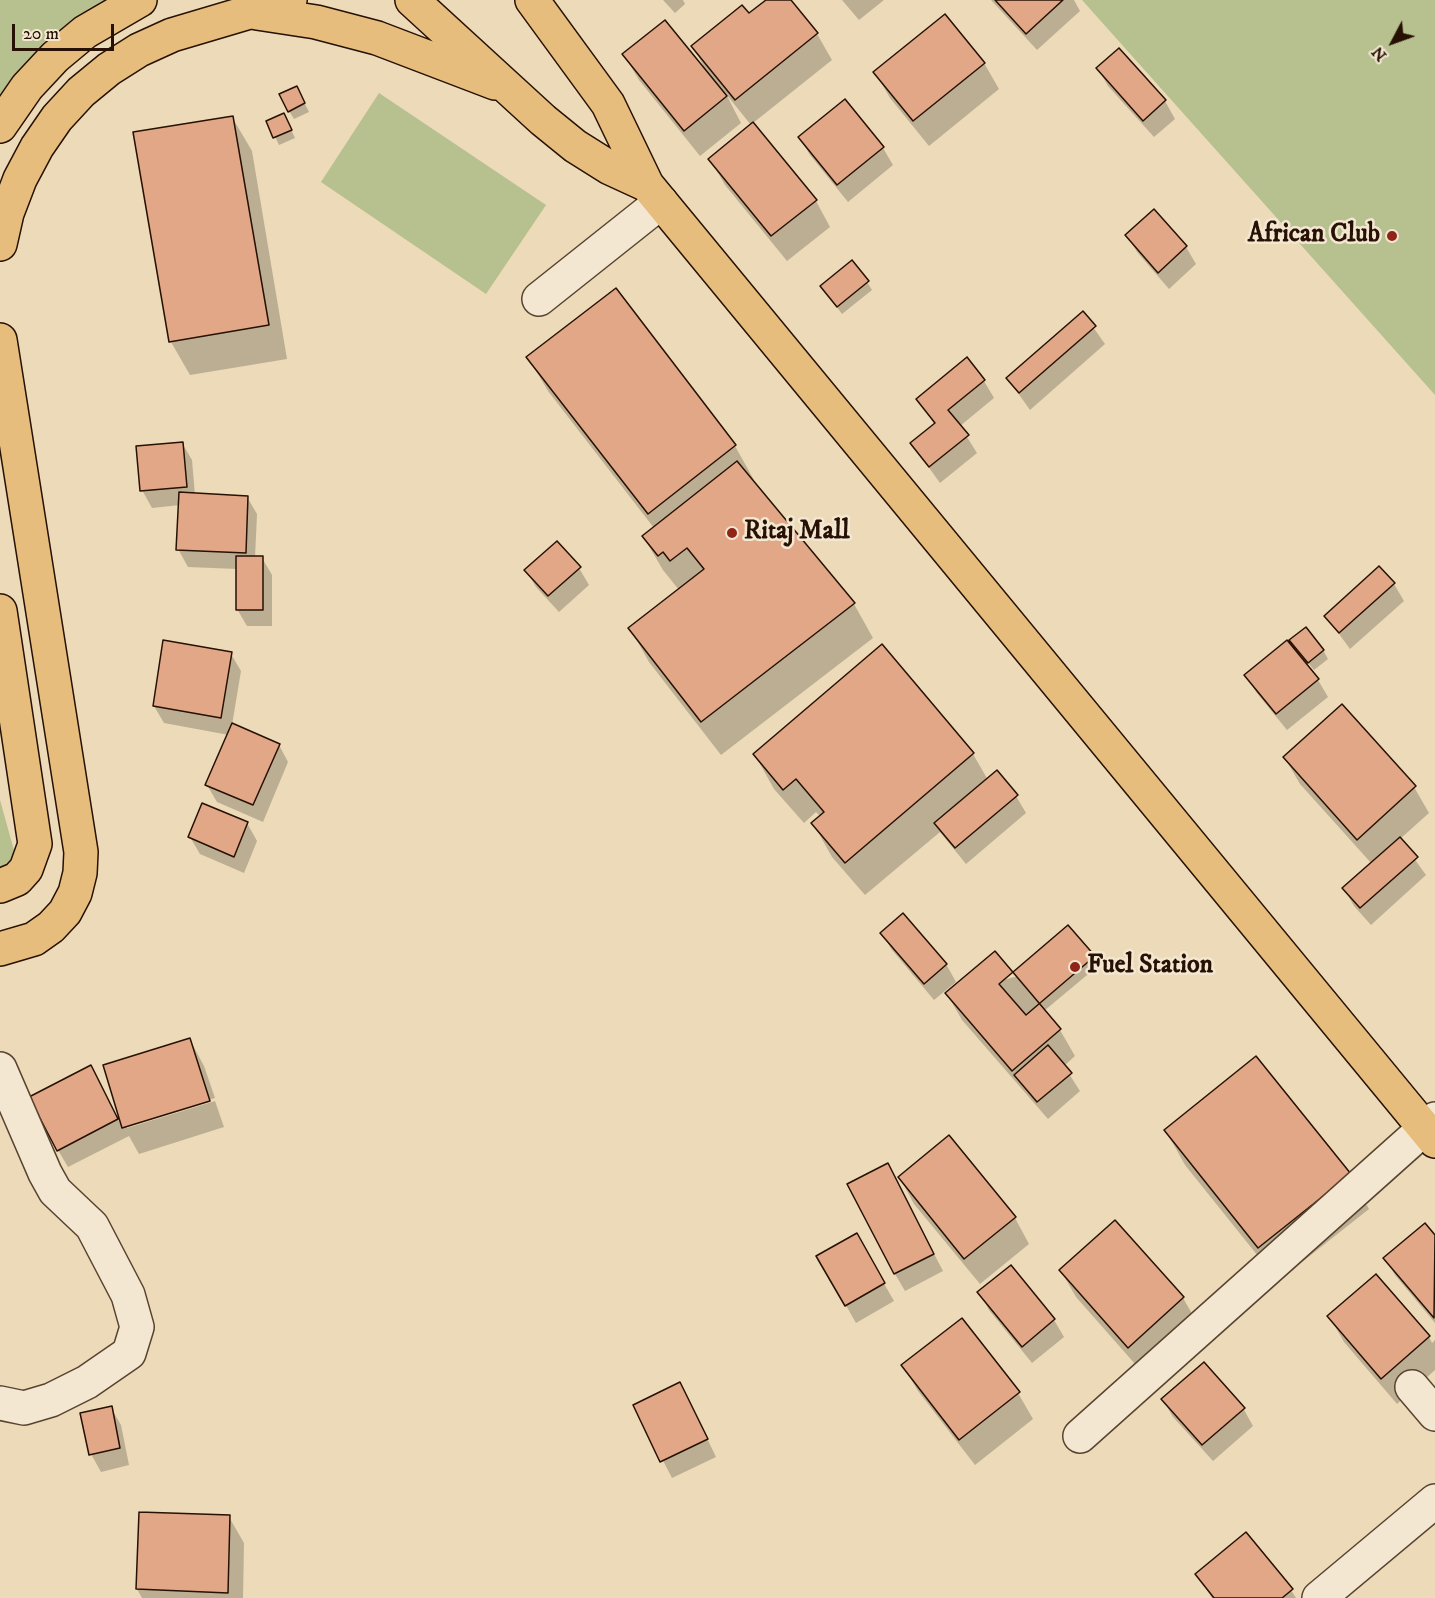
<!DOCTYPE html>
<html>
<head>
<meta charset="utf-8">
<style>
	body { margin:0 }
	#map { position:relative; width:1435px; height:1598px; overflow:hidden; background:#ecdab8; font-family:"IM FELL DW Pica",serif }
	canvas { display:block }
	.north { position:absolute; left:1363px; top:12px; width:60px; height:60px; -webkit-text-stroke:4px #f3e7d1; paint-order:stroke; rotate:229deg; font-size:16px; font-weight:700; line-height:24px; text-align:center; color:#261104 }
	.north::after { content:''; display:block; margin:auto; width:21px; height:27px; background:#261104; clip-path:polygon(50% 0,100% 100%,50% 72%,0 100%) }
	.scale { position:absolute; left:12px; top:24px; width:102px; height:27px; box-sizing:border-box; border:3px solid #261104; border-top:0; padding-left:8px; font-size:18px; line-height:21px; white-space:nowrap; color:#261104; -webkit-text-stroke:4px #f3e7d1; paint-order:stroke }
</style>
</head>
<body>
<div id="map">
<canvas width="1435" height="1598"></canvas>
<div class="north">N</div>
<div class="scale">20 m</div>
</div>
<script>
const ctx = document.querySelector('canvas').getContext('2d');
ctx.lineJoin = 'round';
function fillPath(path, color) { ctx.fillStyle = color; ctx.fill(path, 'evenodd'); }
const shape = rows => new Path2D(rows.map(r => 'M' + r).join(''));
function stroke(path, color, width, dash) { ctx.strokeStyle = color; ctx.lineWidth = width; ctx.lineCap = dash ? 'butt' : 'round'; ctx.setLineDash(dash || []); ctx.stroke(path); }
function write(font, color, halo, rows, align = 'center') {
  ctx.font = font + ' "IM FELL DW Pica",serif'; ctx.lineWidth = 5; ctx.setLineDash([]); ctx.textBaseline = 'middle'; ctx.strokeStyle = halo; ctx.fillStyle = color; for (const [text, x, y, turn = 0] of rows) {
    ctx.save(); ctx.translate(x, y); ctx.rotate((+turn || 0) * Math.PI / 180); ctx.textAlign = isNaN(turn) ? turn : align; if (halo) ctx.strokeText(text, 0, 0); ctx.fillText(text, 0, 0); ctx.restore();
  }
}
fillPath(shape([
	[0,0,119,0,51,45,0,95],
	[1082,0,1435,0,1435,395],
	[379,93,546,205,486,294,321,182],
	[0,800,15,854,13,871,0,880]
]), '#b7c08f');
fillPath(shape([
	[663,0,683,0,685,4,675,13],
	[768,0,789,0,817,34,832,60,753,123,816,201,830,227,787,261,725,185,710,159,751,125,726,94,741,123,700,156,639,80,624,55,708,75,693,46,749,15],
	[842,0,884,0,859,20],
	[991,0,1074,0,1080,11,1037,50],
	[1119,50,1165,101,1175,119,1154,137,1108,86,1098,69],
	[984,63,999,89,929,146,890,98,875,72],
	[301,96,309,112,294,119,289,111],
	[845,101,883,148,893,165,848,202,810,155,800,138],
	[232,117,252,151,287,359,190,375,171,342],
	[268,122,288,123,295,138,279,145],
	[1154,211,1186,247,1196,264,1169,289,1137,252,1127,235],
	[867,282,872,290,842,314,822,287],
	[1083,313,1105,344,1030,410,1008,379],
	[528,357,735,446,754,480,752,481,854,604,873,638,721,755,649,662,630,628,679,590,663,570,643,536,654,528,548,391],
	[984,381,994,398,960,426,977,453,940,483,912,444,935,425,918,399],
	[182,443,192,460,195,495,247,497,257,514,255,558,262,558,272,575,272,626,247,626,237,609,237,569,188,567,178,549,180,505,152,508,142,490],
	[579,568,589,585,559,612,536,587,526,570],
	[1394,584,1404,601,1350,649,1326,616],
	[1291,641,1323,650,1328,659,1314,670],
	[1287,642,1318,680,1328,697,1287,730,1256,692,1246,675],
	[231,654,241,671,232,725,279,745,288,762,263,822,217,802,207,785,229,735,164,723,154,706],
	[973,754,988,780,1016,796,1026,813,966,864,940,832,865,895,832,857,813,823,820,816,816,812,804,823,774,789,755,755],
	[1285,758,1414,787,1429,813,1400,839,1426,875,1371,925,1354,906,1344,889,1372,864,1300,784],
	[247,823,257,841,244,873,200,854,190,837],
	[882,933,946,964,956,982,934,1000,892,950],
	[1094,957,1099,965,1044,1011,1060,1030,1075,1056,1064,1066,1080,1091,1048,1119,962,1020,947,994],
	[190,1040,204,1066,215,1098,127,1125,127,1128,215,1101,224,1127,139,1154,129,1136,68,1167,58,1150,100,1084,122,1127],
	[1166,1131,1350,1175,1369,1209,1278,1281,1185,1165],
	[900,1178,1015,1218,1029,1244,980,1284,914,1204],
	[897,1183,943,1271,905,1291,895,1274],
	[1115,1222,1183,1298,1198,1324,1143,1373,1076,1297,1061,1271],
	[1424,1225,1435,1238,1435,1323,1395,1275,1385,1258],
	[856,1235,894,1301,856,1323,818,1256],
	[1011,1267,1054,1320,1064,1337,1032,1363,989,1310,979,1292],
	[1329,1316,1429,1337,1432,1343,1435,1340,1435,1370,1397,1404,1344,1342],
	[961,1320,1018,1393,1033,1419,975,1465,918,1391,903,1365],
	[1163,1400,1243,1408,1253,1426,1213,1461,1173,1417],
	[689,1401,716,1457,672,1478,635,1406],
	[111,1408,121,1425,129,1465,101,1472,91,1454],
	[229,1517,244,1543,243,1598,142,1598,137,1589],
	[1197,1574,1291,1590,1296,1598,1212,1598]
]), '#0003');
const building = shape([
	[766,0,791,0,818,33,735,100,691,46,742,5,749,13,766,0],
	[995,0,1063,0,1026,34,995,0],
	[945,14,985,63,913,121,873,72,945,14],
	[665,20,727,96,684,131,622,54,665,20],
	[1119,48,1166,100,1143,121,1096,68,1119,48],
	[297,86,305,103,288,112,279,94,297,86],
	[845,99,884,147,837,185,798,137,845,99],
	[284,113,292,130,273,138,266,121,284,113],
	[233,116,269,325,169,342,133,132,233,116],
	[753,122,817,200,771,236,708,159,753,122],
	[1154,209,1187,246,1158,273,1125,235,1154,209],
	[852,260,869,281,837,307,820,286,852,260],
	[616,288,736,445,648,514,526,357,616,288],
	[1083,311,1096,326,1019,393,1006,378,1083,311],
	[967,357,985,380,948,410,969,435,929,467,910,443,935,423,916,399,967,357],
	[183,442,187,487,140,491,136,446,183,442],
	[737,461,855,603,701,722,628,628,704,569,687,548,670,561,663,552,658,556,642,536,737,461],
	[179,492,248,496,246,553,176,550,179,492],
	[557,541,581,567,548,596,524,570,557,541],
	[236,556,263,556,263,610,236,610,236,556],
	[1379,566,1395,583,1339,633,1324,616,1379,566],
	[1306,627,1324,650,1308,663,1289,640,1306,627],
	[163,640,232,652,221,718,153,706,163,640],
	[1287,640,1319,679,1276,714,1244,675,1287,640],
	[882,644,974,753,845,863,811,823,824,812,796,779,783,790,753,754,882,644],
	[1342,704,1416,786,1357,840,1283,757,1342,704],
	[232,723,280,744,253,805,205,785,232,723],
	[997,770,1018,795,955,848,934,823,997,770],
	[202,803,248,822,234,857,188,837,202,803],
	[1400,837,1418,857,1360,908,1342,888,1400,837],
	[903,913,947,964,924,984,880,933,903,913],
	[1068,925,1095,956,1026,1015,999,984,1068,925],
	[995,951,1061,1029,1012,1071,945,993,995,951],
	[190,1038,210,1101,122,1128,103,1065,190,1038],
	[1048,1045,1072,1073,1037,1102,1014,1075,1048,1045],
	[1256,1056,1351,1174,1258,1248,1164,1130,1256,1056],
	[91,1065,118,1119,57,1151,29,1097,91,1065],
	[949,1135,1016,1217,964,1259,898,1177,949,1135],
	[888,1163,934,1254,894,1274,847,1184,888,1163],
	[1115,1220,1184,1297,1128,1348,1059,1270,1115,1220],
	[1425,1223,1435,1235,1434,1318,1383,1258,1425,1223],
	[857,1233,885,1283,845,1306,816,1256,857,1233],
	[1011,1265,1055,1319,1022,1347,977,1292,1011,1265],
	[1376,1274,1430,1336,1381,1379,1327,1316,1376,1274],
	[962,1318,1020,1392,959,1440,901,1365,962,1318],
	[1204,1362,1245,1408,1202,1445,1161,1399,1204,1362],
	[680,1382,708,1439,660,1462,633,1405,680,1382],
	[112,1406,120,1448,89,1455,80,1413,112,1406],
	[139,1512,230,1515,228,1593,136,1589,139,1512],
	[1246,1532,1293,1589,1282,1598,1214,1598,1195,1574,1246,1532]
]);
fillPath(building, '#e1a787');
stroke(building, '#261104', 1.5);
const minor = shape([
	[539,299,661,202],
	[0,1069,45,1173,55,1191,92,1226,128,1295,137,1327,129,1353,87,1382,51,1400,24,1408,0,1403],
	[1412,1387,1435,1414],
	[1080,1436,1435,1119],
	[1319,1598,1435,1501]
]);
const major = shape([
	[412,0,543,120,575,146,610,168,647,185],
	[532,0,608,104,647,185,1435,1141],
	[257,13,316,22,377,38,495,83],
	[0,126,27,87,55,57,85,32,140,0],
	[0,244,7,213,20,179,37,147,57,118,81,92,109,69,139,50,172,35,290,0],
	[0,340,81,852,80,873,75,893,65,912,51,927,34,939,0,949],
	[0,611,35,844,26,869,17,879,0,886]
]);
stroke(minor, '#584331', 36);
stroke(major, '#261104', 36);
stroke(minor, '#f3e7d1', 33);
stroke(major, '#e6bd7c', 33);
for (const [x, y, r, color] of [
	[1392,236,6,"#8f2418"],
	[732,533,6,"#8f2418"],
	[1075,967,6,"#8f2418"]
]) { const dot = new Path2D(); dot.arc(x, y, r, 0, 2 * Math.PI); ctx.fillStyle = color; ctx.fill(dot); stroke(dot, '#f3e7d1', 2); }
write('bold 26px', '#261104', '#f3e7d1', [
	["African Club",1380,236,"right"],
	["Ritaj Mall",744,533],
	["Fuel Station",1087,967]
], 'left');
</script>
</body>
</html>
